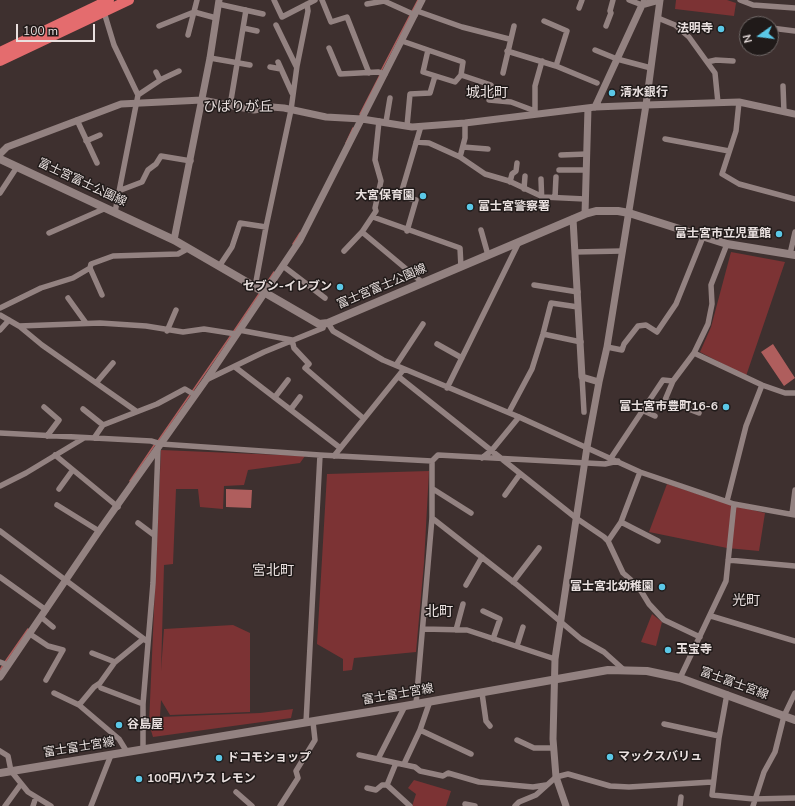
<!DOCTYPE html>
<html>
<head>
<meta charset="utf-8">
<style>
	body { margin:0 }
	#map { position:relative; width:795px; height:806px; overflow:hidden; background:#3e302f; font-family:"Nunito Sans",sans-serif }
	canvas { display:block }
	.north { position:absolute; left:739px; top:16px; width:40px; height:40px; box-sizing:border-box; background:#201a19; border:1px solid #706968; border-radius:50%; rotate:256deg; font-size:11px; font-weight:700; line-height:16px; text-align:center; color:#e9e0df }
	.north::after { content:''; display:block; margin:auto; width:14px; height:18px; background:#5bc8e7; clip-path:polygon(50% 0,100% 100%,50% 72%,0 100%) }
	.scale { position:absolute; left:16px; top:24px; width:79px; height:18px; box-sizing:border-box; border:2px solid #e9e0df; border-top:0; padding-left:5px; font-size:12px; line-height:14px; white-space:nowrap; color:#e9e0df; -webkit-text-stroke:3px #201a19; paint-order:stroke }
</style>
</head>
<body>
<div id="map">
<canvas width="795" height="806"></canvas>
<div class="north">N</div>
<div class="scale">100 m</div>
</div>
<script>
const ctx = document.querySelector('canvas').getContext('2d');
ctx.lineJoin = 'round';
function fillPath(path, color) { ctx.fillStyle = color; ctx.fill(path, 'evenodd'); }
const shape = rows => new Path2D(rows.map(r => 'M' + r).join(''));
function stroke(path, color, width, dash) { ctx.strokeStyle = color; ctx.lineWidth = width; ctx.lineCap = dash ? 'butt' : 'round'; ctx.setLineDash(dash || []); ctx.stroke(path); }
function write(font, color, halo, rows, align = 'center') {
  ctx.font = font + ' "Nunito Sans","Noto Sans JP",sans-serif'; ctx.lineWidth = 3; ctx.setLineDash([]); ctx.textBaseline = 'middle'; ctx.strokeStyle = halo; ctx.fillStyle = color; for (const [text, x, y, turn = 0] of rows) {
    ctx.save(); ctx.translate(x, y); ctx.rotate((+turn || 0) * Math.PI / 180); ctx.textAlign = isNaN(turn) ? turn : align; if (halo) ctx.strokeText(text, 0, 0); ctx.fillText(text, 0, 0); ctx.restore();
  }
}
fillPath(shape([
	[676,0,727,0,736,3,734,16,675,9],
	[731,252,785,262,746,376,700,352,711,327],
	[161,450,305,456,300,463,248,470,244,485,224,486,223,509,200,507,198,489,176,489,173,564,164,565,161,671,164,629,233,625,250,633,250,712,170,715,161,700,160,717,260,713,293,709,291,718,153,737,149,724],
	[429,471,424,563,416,652,354,658,352,670,343,671,343,659,317,644,327,474],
	[667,484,731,505,765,513,759,551,727,548,649,532],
	[652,614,662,622,656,646,641,642],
	[414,780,451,791,446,806,412,806,416,794,408,788]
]), '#7c3334');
fillPath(shape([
	[773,344,795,378,784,386,761,352],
	[226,489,252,490,251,508,226,507]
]), '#af5e5d');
stroke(shape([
	[381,71,418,0],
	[360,114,380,75],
	[346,143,353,128],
	[293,244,300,233],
	[264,287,274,272],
	[234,331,259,294],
	[158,441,232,334],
	[130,481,155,444],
	[5,662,28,629],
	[0,670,3,665]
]), '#af5e5d', 1.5);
stroke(shape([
	[274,0,282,17,315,0],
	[322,0,331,22,347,17,369,73],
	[629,0,642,5,644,0],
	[740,0,753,5,795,8],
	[218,4,263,14],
	[367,4,384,1,415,15],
	[579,8,582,0],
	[417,11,462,27,509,39],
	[104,12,114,45,138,95,115,212],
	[658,18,675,25,689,37,707,62,716,60,733,61],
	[544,21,567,31,556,66],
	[276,25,296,66],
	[159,26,194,12,216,18],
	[606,26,611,13,610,11,613,0],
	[243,28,257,31],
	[771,28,795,31],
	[188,35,197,0],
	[402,41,428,50,423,72,455,82,461,75,463,62,428,50],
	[329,48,340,74,378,72,385,74],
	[595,50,617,59,651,68],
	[507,51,556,66,597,83],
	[210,58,250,65],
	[278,62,292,93],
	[707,62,715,73,718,103],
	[270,67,281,69],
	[156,72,160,80],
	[503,73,514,26],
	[461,75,491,85,489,100,511,102,535,111],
	[783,86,784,112],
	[138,95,162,79,179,71],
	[739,102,736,131,722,174,739,184,795,199],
	[230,106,246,10],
	[535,113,535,86,542,61],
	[77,120,97,163],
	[386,122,390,98],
	[407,126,410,94,430,93,435,76],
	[665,139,729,151],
	[86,141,100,135],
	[416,142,429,143,460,157,465,138,465,123],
	[463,147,488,149],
	[561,155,587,154],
	[460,157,485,174,509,181,543,197,585,199],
	[559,170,586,170],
	[541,179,542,206],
	[510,182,512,174,516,171,517,163],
	[524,189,525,176],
	[121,190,142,182,148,170,156,164,161,156,191,161],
	[379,191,416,200,407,231],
	[0,193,17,167],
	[400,197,421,126],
	[555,197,556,177],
	[373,217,460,248,461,267],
	[481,230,488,255],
	[362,232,423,283],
	[49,233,106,208],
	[344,251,362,232,376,211,375,208,381,181,375,160,379,121],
	[575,252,622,251],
	[790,254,795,232],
	[220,265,232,247,240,223,266,227],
	[283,266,325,298],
	[90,268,102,295],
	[534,285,578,292],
	[255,287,266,227,291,110,297,66,308,11,307,4],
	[68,298,86,323],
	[0,308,41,288,73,278,90,268,91,264,113,256,178,254,189,248],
	[0,315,19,326,100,323,146,326,183,332,204,329,236,334],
	[328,323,333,331,383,360,519,417,640,472,734,504,795,515],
	[19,326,42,345,136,411],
	[0,330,9,320],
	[239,330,292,340,294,348,309,364,305,368,363,418],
	[167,331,176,310],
	[543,334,581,342],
	[437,344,462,358],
	[607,347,622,350,624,344,638,326,646,325,657,332,676,304,703,237],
	[694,353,762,385,785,393,795,393],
	[396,365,423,324],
	[235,367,339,447],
	[399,377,576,518,604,537,608,541,623,573,638,586,649,604,664,620,700,637],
	[582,377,584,412],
	[206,380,264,352,323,328,324,324],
	[96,383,113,363],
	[447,388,519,242],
	[275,397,288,380],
	[44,407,59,420,47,436],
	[83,409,103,425],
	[291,409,300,397],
	[644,411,655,416],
	[509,412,532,369,543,334,551,303,578,307],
	[699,413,665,400,673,381,694,353,708,324,712,304,711,285,727,244],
	[0,433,151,441,161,444,320,455,432,461],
	[94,438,103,425,157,404,185,389,195,395],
	[55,455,118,507],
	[334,456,404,369],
	[482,458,492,450,519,417],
	[611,458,663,380,673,381],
	[0,486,26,473,84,438],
	[59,489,72,471],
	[433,489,471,513],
	[505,495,520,474],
	[727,501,746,426,762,385],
	[57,505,99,531],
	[792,514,795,490],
	[432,518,516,584,581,639,604,652,624,670],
	[621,522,658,541],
	[138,523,154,535],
	[0,531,148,642],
	[608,541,621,522,640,472],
	[728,560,795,566],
	[0,577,46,610],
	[513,582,539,548],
	[466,585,482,557],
	[483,611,500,619,493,639],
	[711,616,795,641],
	[41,617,53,627],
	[423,629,467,630,555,659],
	[456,630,463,604],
	[30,634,48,646,63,650,46,680],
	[517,646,523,627],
	[92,653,115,662],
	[0,662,8,665],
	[680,678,726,581,734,504],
	[101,688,143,704],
	[54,693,79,705,119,739,127,752],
	[482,693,486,721,490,726],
	[727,694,719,738,712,795,754,799,795,798],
	[416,704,432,518,432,461,438,455,605,464,618,461],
	[79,705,94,687,100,683,115,662,143,639],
	[306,723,320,455],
	[664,724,719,736],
	[420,730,471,754],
	[517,740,534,748,554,748],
	[143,749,143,704,153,583,158,448],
	[0,751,8,756,11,771,28,792,51,806],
	[359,755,415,767,420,771,443,776,448,773,479,782,533,787,546,785],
	[378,759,405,706],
	[404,764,420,730,430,701],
	[387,785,396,763],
	[367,788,376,790,382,785,387,785,410,806],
	[236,792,252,806],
	[465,804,475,806],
	[5,806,21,784],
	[33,806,36,797],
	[91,806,111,755],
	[280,806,298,778,296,771,315,740,313,722],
	[515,806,519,802,536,795,556,777,568,774,610,786,629,787,712,782],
	[680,806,681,797],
	[753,806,764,772,775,752,784,716,795,693]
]), '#938281', 5.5);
stroke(shape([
	[595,107,642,5,660,0],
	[0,154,7,147,121,104,202,100,254,110,272,107,284,108,326,117,362,119,412,127,465,123,595,107,646,105,739,102,795,114],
	[585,214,588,108],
	[174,240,210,58,219,0],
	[599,382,607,347,646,105,660,0],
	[0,677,99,531,206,380,300,240,422,0],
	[566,806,556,777,553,739,555,659,587,447,599,382,582,377,573,219]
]), '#938281', 7);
stroke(shape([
	[0,159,174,240,319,324,328,323,585,214,596,211,618,211,629,213,727,244,795,255],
	[0,773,405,706,608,670,647,671,680,678,795,720]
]), '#938281', 8);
stroke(shape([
	[0,52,109,0],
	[0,61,129,0]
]), '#e46c6e', 10);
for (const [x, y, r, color] of [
	[721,29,4,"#5bc8e7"],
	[612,93,4,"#5bc8e7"],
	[423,196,4,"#5bc8e7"],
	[470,207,4,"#5bc8e7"],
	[779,234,4,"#5bc8e7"],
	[340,287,4,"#5bc8e7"],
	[726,407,4,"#5bc8e7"],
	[662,587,4,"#5bc8e7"],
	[668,650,4,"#5bc8e7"],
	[119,725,4,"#5bc8e7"],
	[610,757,4,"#5bc8e7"],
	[219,758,4,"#5bc8e7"],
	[139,779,4,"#5bc8e7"]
]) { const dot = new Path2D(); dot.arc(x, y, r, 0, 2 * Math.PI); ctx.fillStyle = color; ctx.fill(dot); stroke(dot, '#201a19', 1.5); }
write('bold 12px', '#e9e0df', '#201a19', [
	["法明寺",713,29,"right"],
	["清水銀行",620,93],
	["大宮保育園",415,196,"right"],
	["富士宮警察署",478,207],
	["富士宮市立児童館",771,234,"right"],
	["セブン-イレブン",332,287,"right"],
	["富士宮市豊町16-6",718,407,"right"],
	["富士宮北幼稚園",654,587,"right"],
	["玉宝寺",676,650],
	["谷島屋",127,725],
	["マックスバリュ",618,757],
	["ドコモショップ",227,758],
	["100円ハウス レモン",147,779]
], 'left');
write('12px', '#e9e0df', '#201a19', [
	["富士宮富士公園線",82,183,25],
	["富士宮富士公園線",382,287,-23],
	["富士富士宮線",734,684,20],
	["富士富士宮線",398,695,-10],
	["富士富士宮線",79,748,-9]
]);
write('14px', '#e9e0df', '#201a19', [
	["城北町",487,94],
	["ひばりが丘",238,108],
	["宮北町",273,572],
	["光町",746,602],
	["北町",439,613]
]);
</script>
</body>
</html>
